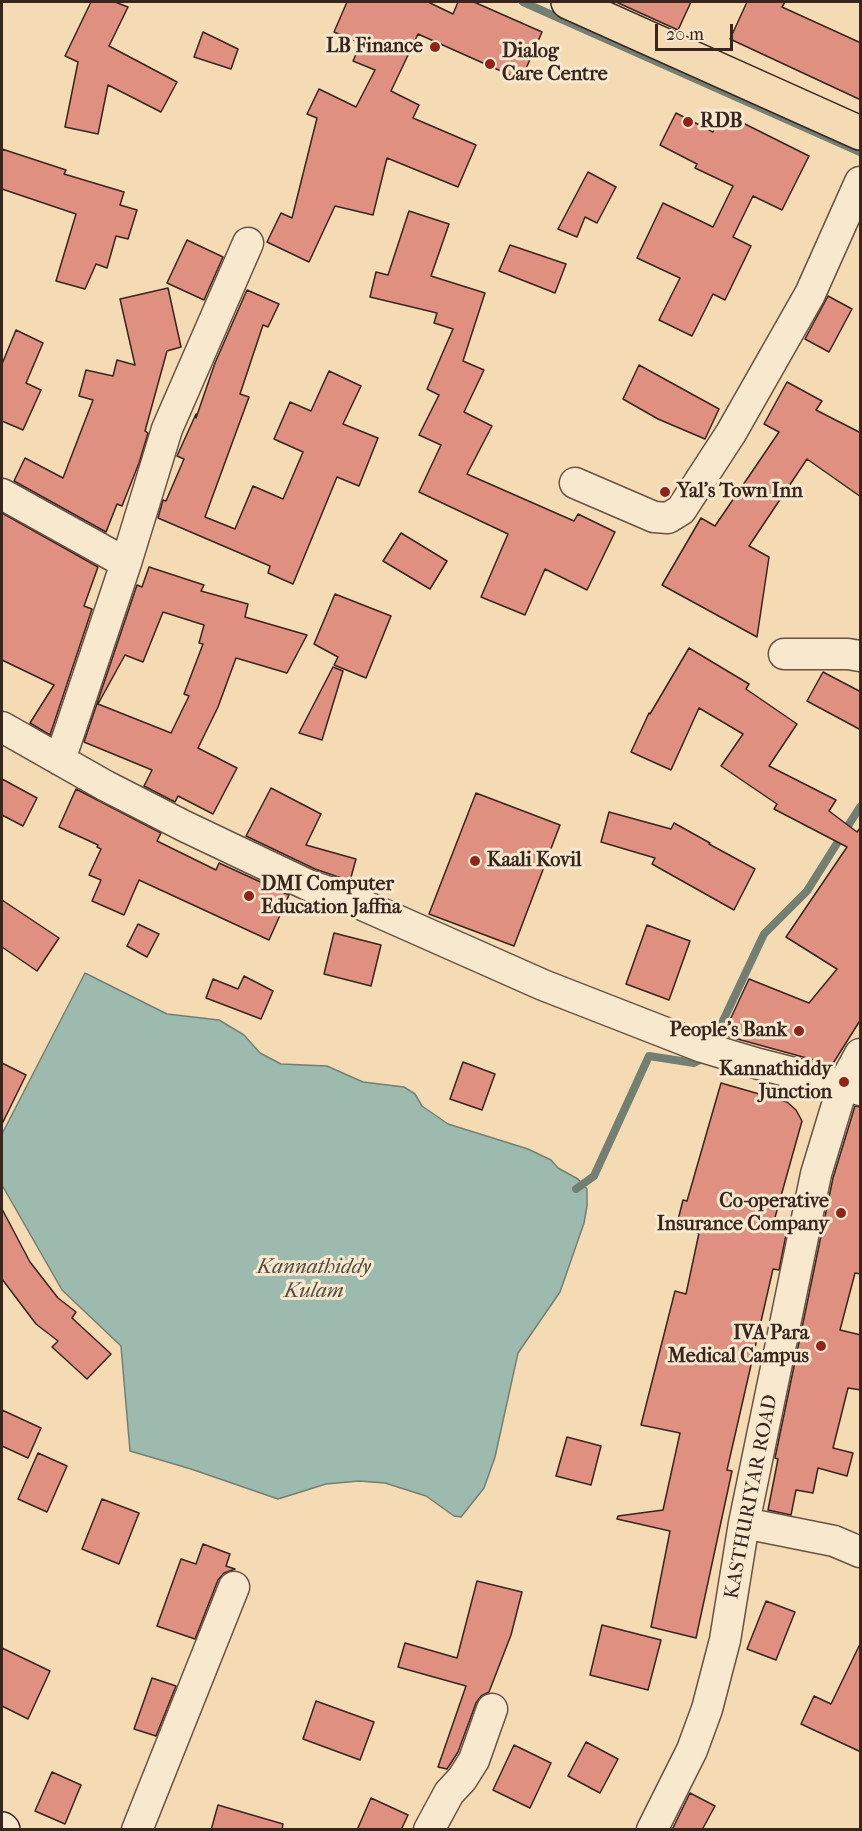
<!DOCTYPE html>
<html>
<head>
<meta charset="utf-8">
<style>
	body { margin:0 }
	#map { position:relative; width:862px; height:1831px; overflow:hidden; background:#f5dbb4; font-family:"IM FELL French Canon",serif }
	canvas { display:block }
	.frame { position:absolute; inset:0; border:3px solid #38251e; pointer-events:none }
	.scale { position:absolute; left:655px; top:24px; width:78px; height:27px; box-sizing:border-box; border:3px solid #38251e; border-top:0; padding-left:8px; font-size:18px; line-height:21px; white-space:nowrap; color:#38251e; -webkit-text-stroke:4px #f8e8ce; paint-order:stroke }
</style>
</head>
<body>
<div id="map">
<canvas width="862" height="1831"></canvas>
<div class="frame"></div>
<div class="scale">20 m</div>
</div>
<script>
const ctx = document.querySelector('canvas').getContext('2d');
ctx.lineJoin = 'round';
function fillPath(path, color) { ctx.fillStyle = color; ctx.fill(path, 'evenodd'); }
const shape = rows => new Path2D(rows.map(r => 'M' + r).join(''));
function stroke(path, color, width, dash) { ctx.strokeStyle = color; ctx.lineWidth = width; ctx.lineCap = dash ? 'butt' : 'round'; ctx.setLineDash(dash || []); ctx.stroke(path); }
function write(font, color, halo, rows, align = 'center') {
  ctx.font = font + ' "IM FELL French Canon",serif'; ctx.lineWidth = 6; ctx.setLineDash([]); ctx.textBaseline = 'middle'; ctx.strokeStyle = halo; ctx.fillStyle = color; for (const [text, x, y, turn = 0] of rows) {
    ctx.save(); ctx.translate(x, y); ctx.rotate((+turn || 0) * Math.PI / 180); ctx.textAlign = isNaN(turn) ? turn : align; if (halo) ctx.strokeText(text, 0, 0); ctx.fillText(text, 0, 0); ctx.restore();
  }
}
const water = shape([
	[85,973,167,1014,219,1020,244,1035,260,1053,281,1064,327,1066,363,1082,404,1087,415,1094,422,1106,448,1124,528,1149,551,1160,558,1168,578,1179,587,1189,587,1206,584,1223,560,1292,518,1353,495,1457,484,1488,461,1517,454,1516,426,1496,385,1483,359,1481,326,1484,278,1499,191,1469,130,1451,121,1346,62,1290,2,1185,2,1134,85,973]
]);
fillPath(water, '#9cbbae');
stroke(water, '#747f74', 1.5);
stroke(shape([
	[523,2,860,152],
	[713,1042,764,934,807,891,860,807],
	[576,1189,594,1176,649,1056,694,1063,705,1057]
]), '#747f74', 8);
const building = shape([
	[91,2,115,2,128,7,109,46,177,82,161,112,108,85,98,134,65,127,78,62,65,56,91,2],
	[347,2,428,2,453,14,458,2,474,2,542,32,521,80,418,34,391,91,419,105,413,118,476,145,458,187,387,158,373,215,335,206,309,262,267,242,281,213,292,218,317,118,307,114,319,89,356,107,375,70,353,61,361,43,334,32,347,2],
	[616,2,691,2,678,30,616,2],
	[747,2,785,2,782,7,861,43,861,100,730,39,747,2],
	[203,32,238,49,231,69,194,57,203,32],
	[676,113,713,132,723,113,809,156,782,210,753,196,733,237,751,246,725,300,713,294,692,336,659,320,680,278,637,258,663,203,713,227,733,186,695,168,697,164,660,145,676,113],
	[2,149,66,170,64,174,124,192,120,205,137,210,128,239,116,236,107,268,96,264,85,289,56,281,76,214,2,189,2,149],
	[588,172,616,187,597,223,585,217,577,237,558,229,588,172],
	[409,211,449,224,431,276,485,293,463,361,484,370,464,412,492,426,467,474,574,521,578,514,615,532,587,590,545,569,525,615,481,597,508,534,419,492,441,445,419,435,439,395,427,389,453,329,434,323,437,313,370,297,376,272,388,275,409,211],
	[187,240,223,257,204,300,167,283,187,240],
	[510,245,566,264,555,293,499,271,510,245],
	[168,288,181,347,167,351,145,431,148,433,139,463,122,506,117,504,106,532,14,481,25,458,63,478,93,400,79,396,86,370,113,376,117,360,135,365,120,299,168,288],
	[247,290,279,304,268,327,263,325,240,394,249,397,205,517,235,529,253,486,283,499,303,452,274,439,290,402,311,411,329,371,361,386,343,424,378,438,359,486,337,477,293,584,268,573,270,566,158,518,163,500,166,501,184,459,177,456,196,414,196,418,215,363,247,290],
	[828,296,852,309,829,352,805,339,828,296],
	[16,330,43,343,26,383,41,390,23,430,2,421,2,364,16,330],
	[639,365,719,409,705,439,658,419,623,399,639,365],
	[787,382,822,401,816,410,861,433,861,497,807,459,749,546,769,557,757,637,662,585,701,518,715,526,779,432,764,424,787,382],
	[2,513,98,567,84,606,92,609,50,735,30,723,54,685,2,660,2,513],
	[401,533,447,561,430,589,383,561,401,533],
	[149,567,204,585,201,591,248,604,245,617,307,635,287,673,236,658,218,707,198,748,237,768,213,814,178,796,175,802,144,786,152,770,84,742,137,585,142,587,149,567],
	[163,612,204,625,199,643,203,644,184,694,189,696,171,733,98,704,125,655,143,662,163,612],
	[335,594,391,616,366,678,334,665,338,657,314,644,335,594],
	[689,648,749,684,746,689,797,724,769,766,836,800,829,811,857,832,861,827,861,1019,832,1065,723,1035,749,979,809,1003,837,969,786,937,847,847,774,809,777,804,721,766,743,734,699,708,671,770,631,752,649,713,650,714,689,648],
	[333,667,343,671,322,740,299,733,333,667],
	[823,672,861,692,861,730,807,701,823,672],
	[2,779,37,798,23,826,2,815,2,779],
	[271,788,321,814,306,845,356,859,350,881,315,869,246,836,271,788],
	[76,789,161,833,157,841,216,870,219,863,289,895,269,940,139,880,124,915,92,901,101,880,89,875,101,849,97,847,98,845,59,827,76,789],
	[476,793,560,825,514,946,429,914,476,793],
	[609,812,671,829,674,823,710,843,709,844,755,869,734,910,652,864,655,858,601,842,609,812],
	[2,900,59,938,37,971,2,947,2,900],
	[138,924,159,934,147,957,127,946,138,924],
	[647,925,690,941,669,1000,626,984,647,925],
	[334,933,381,945,371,986,324,974,334,933],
	[244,976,273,991,261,1019,206,998,213,979,238,989,244,976],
	[463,1062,495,1074,482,1110,450,1099,463,1062],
	[2,1063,26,1075,2,1124,2,1063],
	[721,1083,787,1102,796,1110,802,1121,774,1221,788,1225,779,1270,773,1269,727,1470,732,1471,696,1638,651,1627,670,1531,617,1519,618,1516,663,1510,680,1433,641,1425,675,1291,686,1294,699,1233,676,1228,683,1200,687,1201,721,1083],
	[855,1106,861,1107,861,1274,855,1273,840,1330,861,1335,861,1390,848,1388,833,1448,853,1453,847,1476,818,1468,813,1493,796,1490,791,1515,768,1510,778,1459,775,1458,833,1178,855,1106],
	[2,1209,30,1262,58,1298,76,1312,72,1318,111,1354,87,1379,52,1347,58,1341,36,1324,2,1279,2,1209],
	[2,1410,41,1428,28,1458,2,1446,2,1410],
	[567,1437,601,1446,591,1485,556,1476,567,1437],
	[38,1453,67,1466,47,1512,18,1499,38,1453],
	[102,1499,139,1513,119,1564,82,1549,102,1499],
	[203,1544,230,1554,226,1566,235,1569,224,1573,218,1580,195,1639,157,1626,181,1559,196,1564,203,1544],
	[477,1581,522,1592,511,1635,489,1692,481,1696,476,1703,458,1752,447,1769,438,1767,466,1686,398,1667,405,1643,457,1658,477,1581],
	[766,1601,795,1612,776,1660,747,1649,766,1601],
	[602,1625,661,1640,648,1690,590,1675,602,1625],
	[861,1642,861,1752,801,1724,814,1696,831,1704,861,1642],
	[2,1648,50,1671,28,1719,2,1706,2,1648],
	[152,1678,176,1686,156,1736,134,1729,152,1678],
	[316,1701,374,1722,360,1760,303,1739,316,1701],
	[586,1742,618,1759,600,1793,568,1776,586,1742],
	[514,1745,551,1763,530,1808,493,1790,514,1745],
	[52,1772,81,1785,65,1824,35,1811,52,1772],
	[690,1793,715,1806,702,1830,672,1830,690,1793],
	[371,1798,408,1815,401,1830,357,1830,371,1798],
	[218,1805,283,1824,282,1830,211,1830,218,1805]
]);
fillPath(building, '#e09080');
stroke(building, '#38251e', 1.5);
const street = shape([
	[575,483,654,517,668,518,681,510,731,433,810,294,860,182],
	[2,494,126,563],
	[784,654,848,654,860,656],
	[2,727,106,786,184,826,308,885,349,899,543,985,702,1047,759,1064,860,1090],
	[60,760,126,563,167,429,248,243],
	[744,1523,834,1541,860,1552],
	[137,1830,234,1587],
	[429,1830,449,1793,462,1779,474,1760,492,1709],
	[652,1830,692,1750,707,1709,725,1640,744,1523,816,1174,843,1085,860,1054]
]);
const secondary = shape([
	[2,1829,3,1830]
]);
const primary = shape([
	[568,2,860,133]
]);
stroke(street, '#675244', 33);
stroke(secondary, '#38251e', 36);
stroke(primary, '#38251e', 36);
stroke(street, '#f8e8ce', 30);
stroke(secondary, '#f8e8ce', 33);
stroke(primary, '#f5dbb4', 33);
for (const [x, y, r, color] of [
	[435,47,6,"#8f2418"],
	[490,64,6,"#8f2418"],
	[688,122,6,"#8f2418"],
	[665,492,6,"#8f2418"],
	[475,861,6,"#8f2418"],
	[249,896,6,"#8f2418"],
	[799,1031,6,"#8f2418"],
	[844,1082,6,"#8f2418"],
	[841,1213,6,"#8f2418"],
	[821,1346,6,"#8f2418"]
]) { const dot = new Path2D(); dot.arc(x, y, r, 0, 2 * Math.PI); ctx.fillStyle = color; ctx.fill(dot); stroke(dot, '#f8e8ce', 2); }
write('bold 20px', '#38251e', '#f8e8ce', [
	["LB Finance",423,47],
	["Dialog",502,52,"left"],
	["Care Centre",502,75,"left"],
	["RDB",700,122,"left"],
	["Yal's Town Inn",677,492,"left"],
	["Kaali Kovil",487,861,"left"],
	["DMI Computer",261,885,"left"],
	["Education Jaffna",261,908,"left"],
	["People's Bank",787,1031],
	["Kannathiddy",832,1070],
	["Junction",832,1093],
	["Co-operative",829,1202],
	["Insurance Company",829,1225],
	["IVA Para",809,1334],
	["Medical Campus",809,1357]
], 'right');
write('20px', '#38251e', '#f8e8ce', [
	["KASTHURIYAR ROAD",752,1497,-79]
]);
write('italic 21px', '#514a42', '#f8e8ce', [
	["Kannathiddy",314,1268],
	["Kulam",314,1292]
]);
</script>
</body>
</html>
